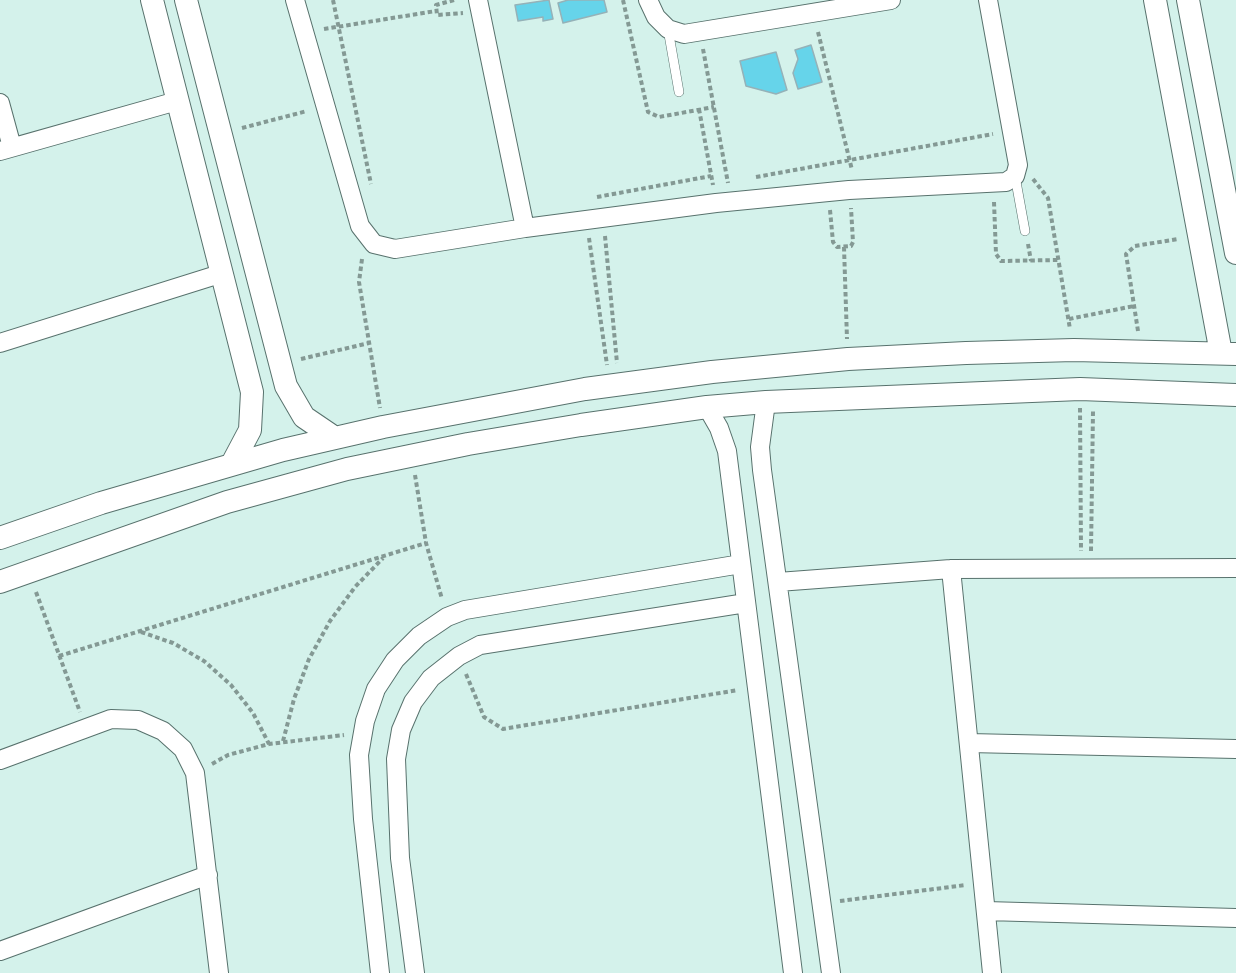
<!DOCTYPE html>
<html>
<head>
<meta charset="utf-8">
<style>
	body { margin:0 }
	canvas { display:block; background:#d4f2eb }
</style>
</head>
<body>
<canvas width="1236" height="973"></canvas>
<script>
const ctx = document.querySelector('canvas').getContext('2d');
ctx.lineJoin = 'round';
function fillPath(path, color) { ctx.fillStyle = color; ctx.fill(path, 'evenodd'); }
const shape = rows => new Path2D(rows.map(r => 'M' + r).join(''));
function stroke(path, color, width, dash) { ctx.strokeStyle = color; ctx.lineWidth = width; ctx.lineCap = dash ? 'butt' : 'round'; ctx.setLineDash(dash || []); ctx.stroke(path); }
const building = shape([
	[549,0,553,19,543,21,543,17,518,21,515,5,549,0],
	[568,0,604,0,607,12,563,23,558,3,568,0],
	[811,45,822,82,798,89,793,73,798,59,795,50,811,45],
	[776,52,787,90,776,94,746,86,740,61,776,52]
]);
fillPath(building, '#66d4ea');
stroke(building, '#95b2b8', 1.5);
const service = shape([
	[668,29,679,92],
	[1015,176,1025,231]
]);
const minor = shape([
	[295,0,360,226,374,244,395,249,525,228,716,203,849,190,1006,182,1015,176,1018,165,988,0],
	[478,0,525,228],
	[648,0,656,17,668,29,684,34,891,0],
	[0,103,12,147],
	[0,151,177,101],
	[0,343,223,273],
	[766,402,760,447,762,470,831,973],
	[707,407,719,428,727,451,793,973],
	[951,569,992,973],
	[778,582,951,569,1236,568],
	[969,743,1236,749],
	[0,760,111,719,138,720,163,731,183,749,195,773,219,973],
	[986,911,1236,918],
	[0,951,208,875],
	[380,973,363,819,359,755,365,721,376,689,395,660,419,636,447,617,465,610,741,564],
	[415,973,400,858,396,759,401,730,413,702,431,678,459,656,480,645,746,603]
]);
const tertiary = shape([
	[152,0,252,392,250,430,232,464],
	[186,0,286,386,304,417,335,438],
	[1155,0,1221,353],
	[1188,0,1236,253],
	[0,538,101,503,283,450,383,427,585,389,712,372,848,359,966,353,1074,350,1236,354],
	[0,582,227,502,347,469,468,444,581,425,707,407,766,402,1080,389,1236,395]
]);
stroke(service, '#58726d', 10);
stroke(minor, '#58726d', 20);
stroke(tertiary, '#58726d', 24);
stroke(shape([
	[333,0,371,184],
	[454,0,436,5,437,15,463,13],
	[623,0,648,112,659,117,714,107],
	[324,29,436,11],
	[818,32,852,170],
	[703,49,728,183],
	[699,109,713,185],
	[242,128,307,111],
	[756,177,993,134],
	[1033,179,1048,198,1070,329],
	[597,197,711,176],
	[994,202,996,254,1001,261,1059,260],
	[830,210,833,242,837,247,851,246,853,242,851,208],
	[605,236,617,363],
	[589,238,607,365],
	[1028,244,1031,261],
	[844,247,847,339],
	[362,259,359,282,380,408],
	[1069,319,1134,306],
	[1138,331,1126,254,1135,246,1178,239],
	[301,359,369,343],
	[1080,408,1081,551],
	[415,475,426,543,442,599],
	[1091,551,1093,411],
	[36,592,80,712],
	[141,632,173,643,204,661,231,685,253,713,269,744],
	[59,656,426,543],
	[466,674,484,717,503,729,738,690],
	[283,741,294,699,309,659,330,621,355,587,383,558],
	[212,764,228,755,269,744,344,735],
	[840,901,966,885]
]), '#849994', 4, [4.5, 3]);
stroke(service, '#fff', 9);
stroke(minor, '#fff', 18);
stroke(tertiary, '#fff', 22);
</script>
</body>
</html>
